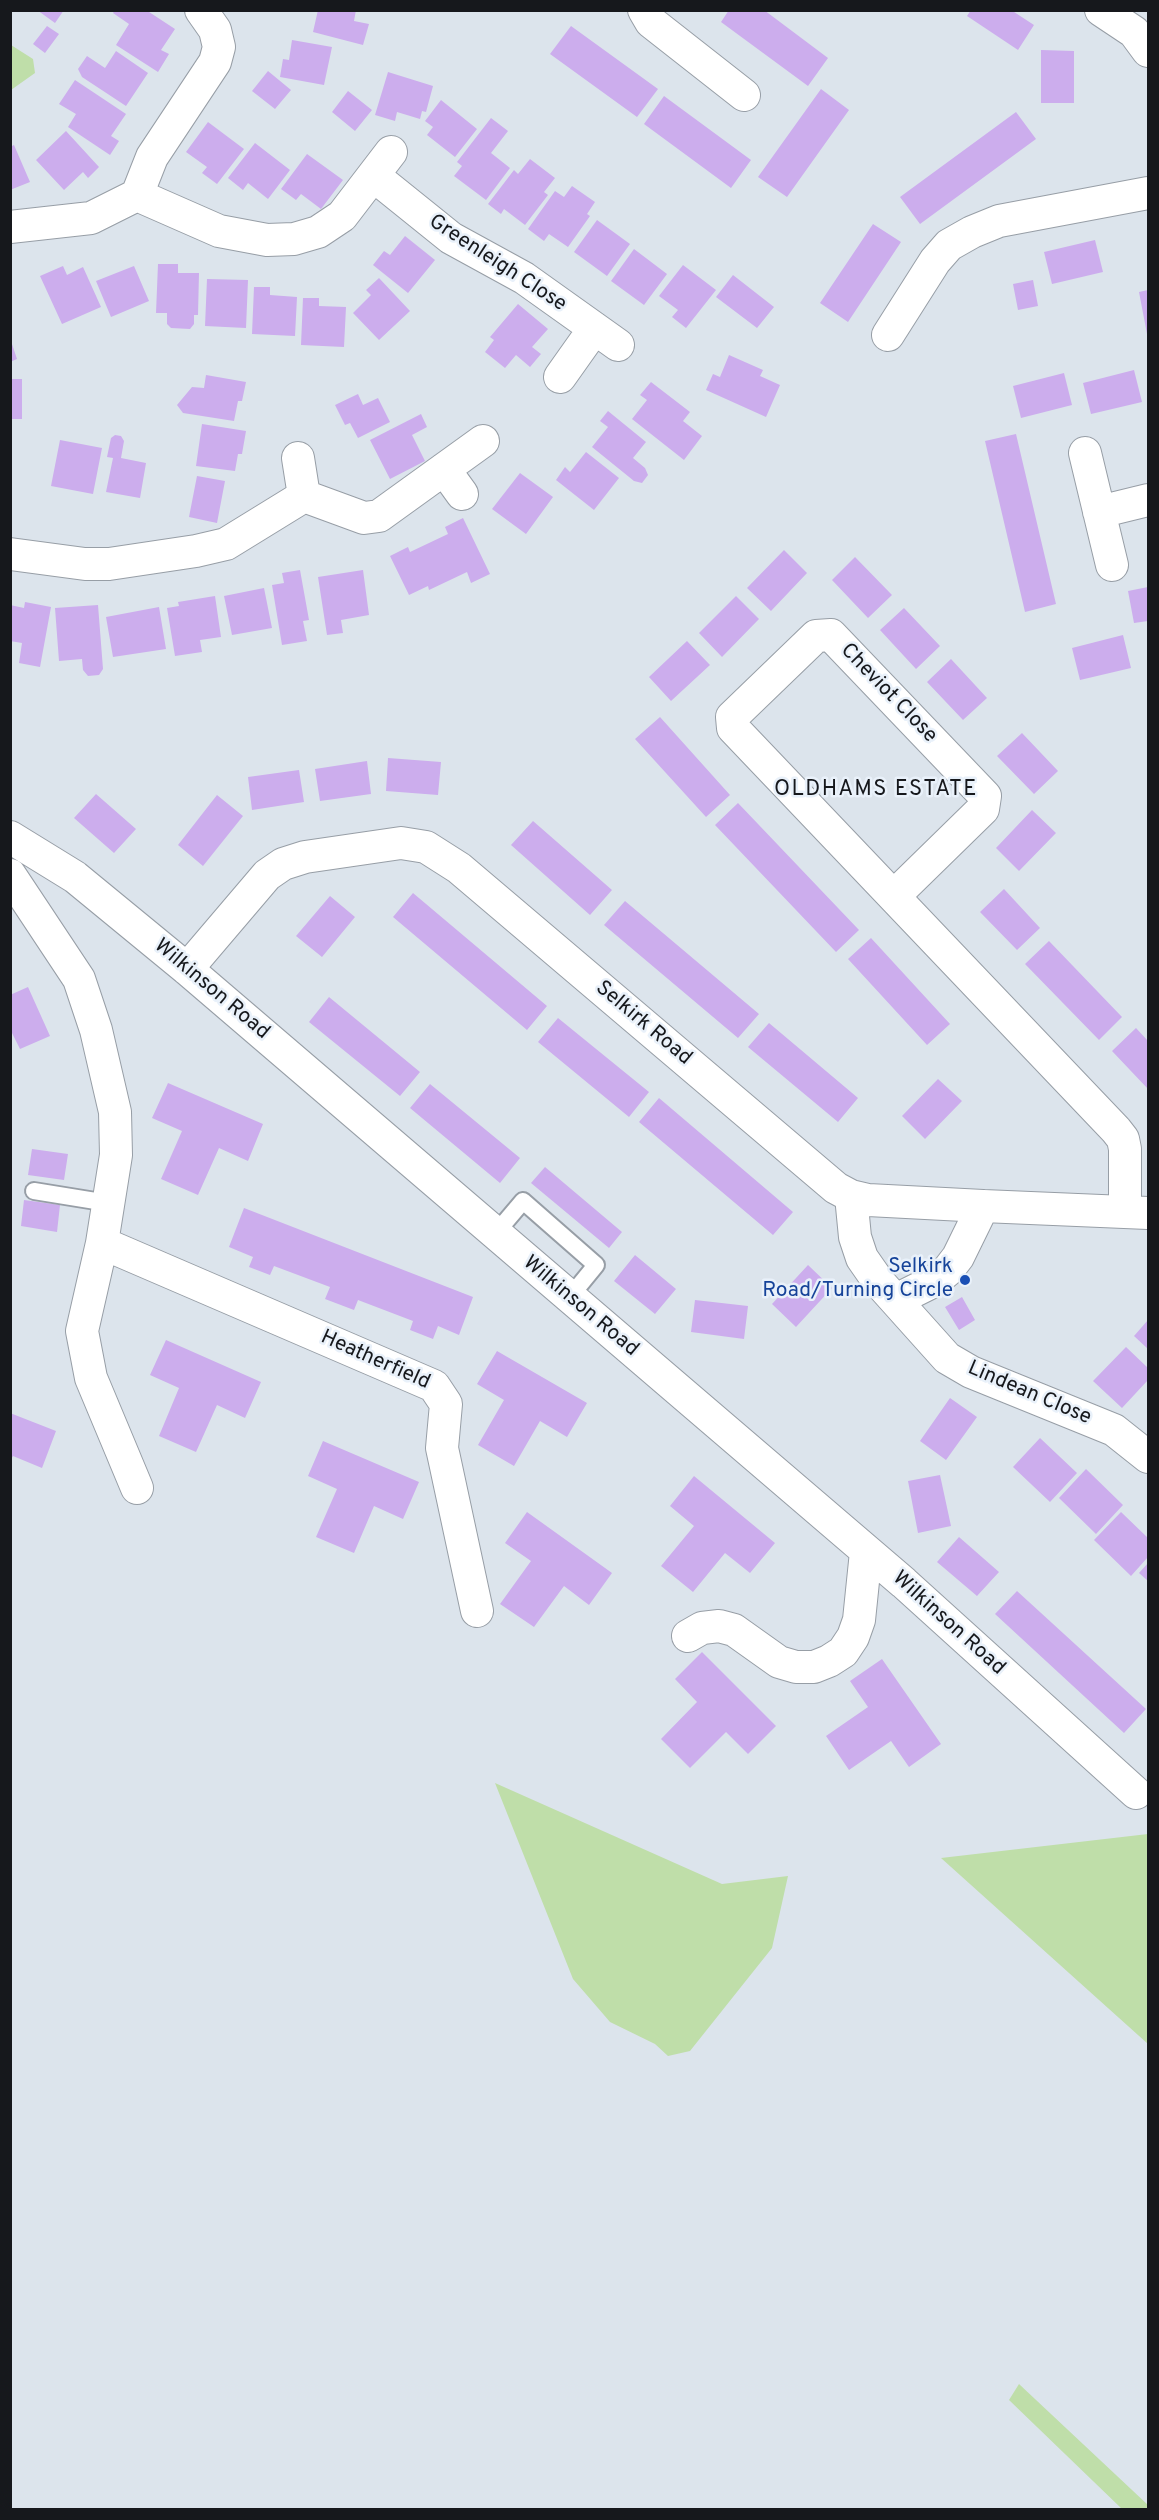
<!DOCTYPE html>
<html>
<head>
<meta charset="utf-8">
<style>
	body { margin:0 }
	#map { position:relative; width:1159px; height:2520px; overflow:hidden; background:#dce4ec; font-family:Overpass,sans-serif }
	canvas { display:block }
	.frame { position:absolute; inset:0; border:12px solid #16181c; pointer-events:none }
</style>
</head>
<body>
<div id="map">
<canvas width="1159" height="2520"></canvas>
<div class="frame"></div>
</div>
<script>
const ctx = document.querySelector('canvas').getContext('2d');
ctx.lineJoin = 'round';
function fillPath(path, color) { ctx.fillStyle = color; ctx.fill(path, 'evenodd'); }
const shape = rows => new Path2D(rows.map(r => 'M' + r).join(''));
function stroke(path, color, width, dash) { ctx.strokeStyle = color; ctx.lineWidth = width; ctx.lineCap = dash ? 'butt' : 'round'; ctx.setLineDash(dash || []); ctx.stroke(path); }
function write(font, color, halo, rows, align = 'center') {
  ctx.font = font + ' Overpass,sans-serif'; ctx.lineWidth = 5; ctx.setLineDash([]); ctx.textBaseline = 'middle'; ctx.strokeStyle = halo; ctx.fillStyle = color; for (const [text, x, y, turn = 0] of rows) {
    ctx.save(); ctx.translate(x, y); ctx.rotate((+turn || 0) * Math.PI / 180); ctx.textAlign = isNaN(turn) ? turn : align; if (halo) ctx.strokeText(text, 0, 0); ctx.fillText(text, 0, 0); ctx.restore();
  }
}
fillPath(shape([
	[11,45,33,59,35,73,11,90],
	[495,1783,722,1884,788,1876,772,1948,690,2051,668,2056,655,2044,610,2022,573,1979],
	[1148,1834,1148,2044,941,1858],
	[1019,2384,1148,2505,1148,2509,1122,2509,1009,2400]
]), '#bfdea9');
fillPath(shape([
	[37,10,64,10,55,23],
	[115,10,146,10,175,29,161,50,169,54,158,72,116,45,129,24,113,13],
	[318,10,356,10,354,21,369,24,363,45,313,32],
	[729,10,764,10,828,58,808,86,721,22],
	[971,10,1011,10,1034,25,1018,50,967,16],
	[47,26,59,34,45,53,33,44],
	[571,26,658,89,637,117,550,54],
	[292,40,332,47,324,85,280,77,283,59,289,60],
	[1041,50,1074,51,1074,103,1041,103],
	[116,51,148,73,126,106,82,77,78,69,87,56,105,68],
	[268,71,291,90,275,109,252,91],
	[388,72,433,86,426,112,422,111,420,119,397,112,395,121,375,115],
	[75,80,126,114,111,136,119,141,110,155,68,127,76,114,59,104],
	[821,89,849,110,787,197,758,177],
	[348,91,372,110,355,131,332,112],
	[664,96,751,160,731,188,644,124],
	[441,100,477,129,455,157,427,135,433,127,425,121],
	[1016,112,1036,139,920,224,900,197],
	[491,118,508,131,491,153,510,168,486,200,454,176,462,166,457,162],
	[208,122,244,149,217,184,202,173,207,167,186,152],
	[66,131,99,167,88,178,83,172,64,190,36,160],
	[255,143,290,170,268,199,248,183,243,190,228,178],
	[14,145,30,182,10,190,10,147],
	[307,154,343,180,321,209,301,194,296,200,281,189],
	[530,159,555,178,544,192,548,195,525,225,504,209,501,214,488,204,514,170,518,174],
	[572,186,595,202,587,214,590,216,568,247,549,234,544,241,528,229,555,191,564,197],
	[597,220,630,244,607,276,574,252],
	[873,224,901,242,848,322,820,303],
	[405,236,435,260,408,293,373,265,384,251,390,255],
	[1095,240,1103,272,1052,284,1044,252],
	[634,249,667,274,644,305,611,281],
	[158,264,178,264,178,273,199,273,198,315,194,315,194,324,190,329,171,328,167,324,167,313,156,313],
	[683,265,716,290,686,328,672,317,678,310,659,296],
	[63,266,67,275,83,267,101,307,62,324,40,276],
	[134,266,149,301,111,317,96,281],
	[733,275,774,307,757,328,716,297],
	[379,278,410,311,379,340,353,313,371,295,366,290],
	[207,279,248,280,246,328,205,326],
	[1033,280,1038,306,1018,310,1013,284],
	[254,287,270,287,270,295,297,297,295,336,252,334],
	[1148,290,1148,334,1147,334,1139,292],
	[303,298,319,298,319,306,346,307,344,347,301,345],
	[518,304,548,329,532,347,541,354,530,367,516,355,505,368,485,352,494,340,490,337],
	[11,341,17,359,10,362,10,342],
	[729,355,763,370,760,376,780,385,766,417,706,390,713,374,720,377],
	[1134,370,1142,402,1091,414,1083,383],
	[1064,373,1072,405,1021,418,1013,386],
	[206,375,246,382,242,401,238,401,234,421,183,413,177,405,192,387,204,388],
	[10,379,22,379,22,419,10,419],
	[651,382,690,412,683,421,702,436,684,460,632,419,647,400,640,395],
	[358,394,363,405,378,398,390,422,358,438,350,423,345,425,335,405],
	[608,411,646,442,633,458,645,468,648,475,642,483,634,481,592,447,608,427,600,421],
	[421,414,427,427,412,435,425,461,390,479,370,440],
	[202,424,246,431,242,454,238,454,235,471,196,466],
	[1016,434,1056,604,1025,612,985,441],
	[115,435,121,436,124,441,121,458,146,463,140,498,106,492,113,458,107,457,111,438],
	[60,440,102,448,93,494,51,486],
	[586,452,619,478,594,510,556,480,565,467,570,472],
	[520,473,553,497,526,534,492,509],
	[197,476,225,481,217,523,189,517],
	[463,518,490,574,471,583,467,572,429,590,428,586,409,595,390,556,408,547,410,552,448,534,445,527],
	[784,550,807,573,771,611,747,588],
	[855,557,892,595,868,618,832,580],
	[300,570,309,620,303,621,307,641,282,645,272,585,284,583,282,573],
	[363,570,369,615,341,620,343,633,327,635,318,577],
	[1148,587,1148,621,1134,623,1128,591],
	[264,588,272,628,232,635,224,596],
	[215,596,221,637,200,640,202,652,175,656,167,608,179,606,178,602],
	[736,596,759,619,722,657,699,633],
	[25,602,51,607,40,667,19,663,22,643,10,641,10,605,24,608],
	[98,605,103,669,99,675,88,676,83,670,82,659,59,661,55,608],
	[159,607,166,649,113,657,106,617],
	[904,608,940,646,916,669,880,630],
	[1123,635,1131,668,1080,680,1072,648],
	[687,641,710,665,671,701,649,677],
	[951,659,987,698,963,720,927,682],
	[660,717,730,795,706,817,635,739],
	[1022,733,1058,771,1034,794,997,756],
	[388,758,441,762,438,795,386,791],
	[367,761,371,794,320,801,315,769],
	[299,770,304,802,252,810,248,777],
	[96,794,136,829,114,853,74,818],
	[217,795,243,816,203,866,178,845],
	[738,803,859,930,836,952,715,825],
	[1032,810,1056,833,1019,871,996,848],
	[533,821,612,890,590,915,511,845],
	[1004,889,1040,928,1017,950,980,912],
	[413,893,547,1006,527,1030,393,917],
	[330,896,355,917,322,957,296,936],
	[625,901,759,1014,738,1038,604,925],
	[871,938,950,1024,927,1045,848,959],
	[1049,941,1122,1017,1099,1040,1025,964],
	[28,987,50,1036,20,1049,10,1029,10,995],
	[329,997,420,1072,400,1096,309,1022],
	[558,1018,649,1092,629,1117,538,1042],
	[769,1023,858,1098,838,1122,748,1047],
	[1136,1028,1148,1041,1148,1089,1112,1051],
	[938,1079,962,1101,925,1139,902,1116],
	[168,1083,263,1124,248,1161,219,1148,198,1195,161,1179,182,1131,152,1118],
	[430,1084,520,1158,500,1183,410,1108],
	[659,1098,793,1212,773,1235,639,1122],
	[32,1149,68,1154,64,1180,28,1175],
	[545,1167,622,1232,609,1248,531,1183],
	[24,1200,60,1205,57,1232,21,1226],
	[244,1208,473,1297,459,1335,438,1326,433,1339,410,1330,413,1321,358,1300,354,1310,325,1299,330,1287,274,1266,270,1275,249,1267,253,1257,229,1247],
	[635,1255,676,1289,655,1314,614,1281],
	[808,1265,832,1288,796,1327,772,1304],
	[962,1297,975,1320,959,1330,945,1307],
	[695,1300,748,1306,744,1339,691,1332],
	[1148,1320,1148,1349,1134,1336],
	[166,1340,261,1382,245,1418,217,1405,196,1452,159,1436,179,1388,150,1375],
	[1126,1347,1148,1368,1148,1380,1122,1408,1093,1381],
	[497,1351,587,1403,567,1437,540,1421,514,1466,478,1445,504,1400,477,1384],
	[950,1398,977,1417,946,1460,920,1441],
	[10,1413,56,1431,42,1468,13,1456,10,1461],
	[1040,1438,1077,1473,1050,1502,1013,1467],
	[323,1441,419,1482,403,1519,374,1506,354,1553,316,1537,337,1489,308,1476],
	[1086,1469,1123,1505,1096,1534,1059,1498],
	[940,1475,951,1526,918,1533,908,1481],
	[694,1476,775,1543,750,1573,725,1553,693,1592,661,1566,694,1526,670,1506],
	[527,1512,612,1573,589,1605,564,1586,534,1627,500,1604,531,1561,505,1543],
	[1121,1512,1148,1538,1148,1557,1131,1576,1094,1540],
	[959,1537,999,1572,977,1596,937,1562],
	[1148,1563,1148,1581,1139,1573],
	[1017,1591,1146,1709,1124,1733,995,1614],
	[702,1652,776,1726,748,1754,726,1732,690,1768,661,1739,697,1702,675,1679],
	[882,1659,941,1744,909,1767,891,1741,849,1770,826,1736,868,1707,850,1681]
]), '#ccaded');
const service = shape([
	[34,1191,108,1203],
	[495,1234,523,1201,596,1265,569,1298]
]);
const minor = shape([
	[644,10,651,22,744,95],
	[1101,10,1134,32,1148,51],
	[374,176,451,238,524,278,618,345],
	[137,195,219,231,267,240,294,239,318,232,342,216,391,152],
	[10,227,91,218,137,195,152,157,215,62,219,47,215,30,201,10],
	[888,335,935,261,949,245,972,232,999,221,1148,193],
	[560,377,594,329],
	[1085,453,1112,565],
	[298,458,304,496],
	[444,469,462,494],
	[1099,512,1148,500],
	[10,554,85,564,109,564,196,551,226,544,304,496,364,518,379,516,483,441],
	[10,837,75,877,187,969,904,1583,1136,1793],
	[10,875,79,979,96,1030,115,1112,116,1155,102,1243,82,1331,91,1378,137,1488],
	[894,896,983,809,985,796,831,635,816,636,732,717,733,728,1116,1130,1123,1139,1125,1149,1125,1212],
	[187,969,267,875,283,864,305,857,401,843,426,847,459,868,836,1188,851,1196,868,1200,983,1206,1148,1213],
	[851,1196,855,1237,862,1258,878,1281,947,1358,971,1372,1114,1430,1148,1457],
	[102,1243,434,1386,446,1404,442,1448,477,1611],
	[896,1300,936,1280,948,1270,958,1257,983,1206],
	[688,1636,702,1628,719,1626,734,1630,779,1662,796,1667,814,1667,829,1661,843,1652,853,1637,859,1620,866,1552]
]);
stroke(service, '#979ea6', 20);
stroke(minor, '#979ea6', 34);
stroke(service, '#fff', 16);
stroke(minor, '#fff', 32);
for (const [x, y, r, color] of [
	[965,1280,6,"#1a4fb4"]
]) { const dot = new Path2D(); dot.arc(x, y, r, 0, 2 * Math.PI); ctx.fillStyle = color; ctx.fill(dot); stroke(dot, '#e9f1fa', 2); }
write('21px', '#16181c', '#e9f1fa', [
	["Greenleigh Close",497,264,33],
	["Cheviot Close",888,694,46],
	["Wilkinson Road",211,990,40],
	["Selkirk Road",643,1024,40],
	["Wilkinson Road",580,1307,40],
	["Heatherfield",375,1361,24],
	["Lindean Close",1029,1394,23],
	["Wilkinson Road",948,1624,42]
]);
write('21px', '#164399', '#e9f1fa', [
	["Selkirk",953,1268],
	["Road/Turning Circle",953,1292]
], 'right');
ctx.letterSpacing = '1.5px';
write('22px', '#16181c', '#e9f1fa', [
	["OLDHAMS ESTATE",876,791]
]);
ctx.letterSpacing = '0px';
</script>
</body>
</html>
